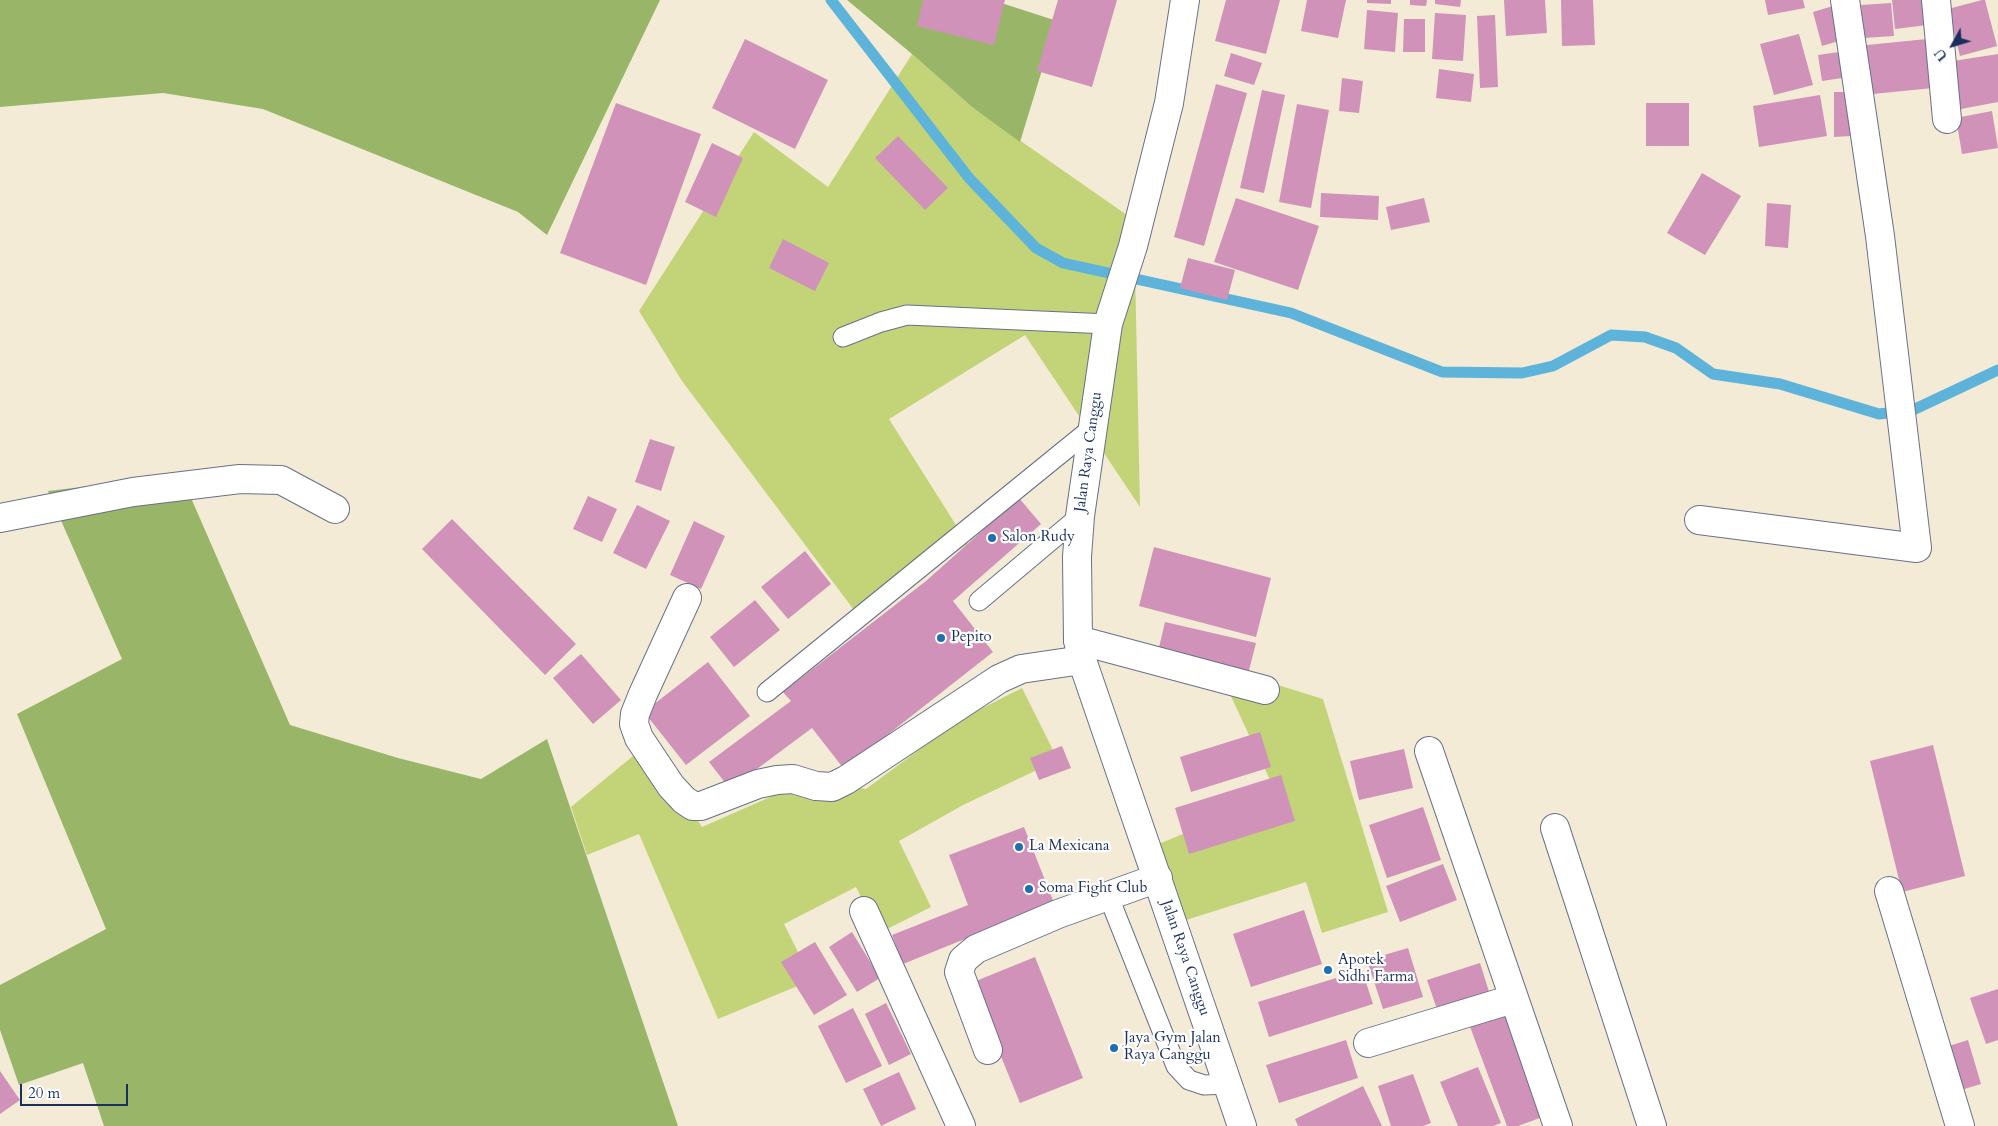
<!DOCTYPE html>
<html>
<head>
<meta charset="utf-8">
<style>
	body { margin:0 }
	#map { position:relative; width:1998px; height:1126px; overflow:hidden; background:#f3ebd6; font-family:Cardo,serif }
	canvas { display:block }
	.north { position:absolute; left:1928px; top:20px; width:50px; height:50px; -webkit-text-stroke:4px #fff; paint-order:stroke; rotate:231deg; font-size:14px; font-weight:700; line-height:20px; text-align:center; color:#1b2f5e }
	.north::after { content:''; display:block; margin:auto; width:18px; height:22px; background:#1b2f5e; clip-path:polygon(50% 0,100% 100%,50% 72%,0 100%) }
	.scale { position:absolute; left:20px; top:1084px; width:108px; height:22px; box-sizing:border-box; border:2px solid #1b2f5e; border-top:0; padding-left:6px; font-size:15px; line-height:18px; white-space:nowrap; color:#1b2f5e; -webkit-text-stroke:4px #fff; paint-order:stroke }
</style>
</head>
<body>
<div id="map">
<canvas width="1998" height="1126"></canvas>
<div class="north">U</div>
<div class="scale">20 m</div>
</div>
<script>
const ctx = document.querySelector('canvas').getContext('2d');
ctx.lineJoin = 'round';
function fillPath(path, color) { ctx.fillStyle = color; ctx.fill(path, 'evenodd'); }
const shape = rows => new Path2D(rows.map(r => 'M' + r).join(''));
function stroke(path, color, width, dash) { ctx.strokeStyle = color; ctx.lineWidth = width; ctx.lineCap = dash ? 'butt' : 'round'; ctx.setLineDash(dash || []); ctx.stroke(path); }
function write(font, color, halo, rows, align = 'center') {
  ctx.font = font + ' Cardo,serif'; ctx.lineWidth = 4.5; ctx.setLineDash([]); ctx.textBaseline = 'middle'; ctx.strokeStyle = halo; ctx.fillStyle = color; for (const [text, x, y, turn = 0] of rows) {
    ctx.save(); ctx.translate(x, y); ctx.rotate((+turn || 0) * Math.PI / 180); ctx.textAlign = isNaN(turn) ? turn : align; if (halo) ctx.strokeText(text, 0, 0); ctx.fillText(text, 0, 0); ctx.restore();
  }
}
fillPath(shape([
	[912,54,972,107,1134,220,1140,507,1025,335,889,419,968,544,857,614,682,381,639,311,754,132,828,187],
	[1265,681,1323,699,1388,912,1322,933,1306,882,1183,921,1149,848,1277,795,1228,690],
	[1022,688,1058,760,963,805,899,841,931,907,879,933,856,887,784,924,812,980,718,1019,639,834,587,855,571,807,650,742,702,827,809,780,866,789,959,720]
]), '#c2d477');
fillPath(shape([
	[0,0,660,0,547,235,518,212,263,109,163,93,0,107],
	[847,0,992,0,1057,21,1020,142,972,107,912,54],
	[181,475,290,725,398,758,481,779,547,739,678,1126,104,1126,83,1063,19,1085,0,1030,0,985,106,929,17,714,122,659,48,491]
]), '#99b668');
stroke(shape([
	[831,0,969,178,1036,248,1063,263,1291,313,1442,372,1522,373,1553,366,1611,335,1645,337,1676,348,1713,374,1780,384,1879,414,1913,410,1998,370]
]), '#5db3d9', 11);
fillPath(shape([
	[923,0,1005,0,994,45,917,26],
	[1058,0,1117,0,1092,87,1037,71],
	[1226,0,1280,0,1266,54,1215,41],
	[1307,0,1346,0,1338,38,1301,31],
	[1367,0,1391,0,1391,4,1367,3],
	[1410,0,1427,0,1426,6,1410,5],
	[1435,0,1461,0,1460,7,1435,4],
	[1504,0,1545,0,1547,33,1506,36],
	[1561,0,1593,0,1595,45,1562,46],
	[1765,0,1803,0,1805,8,1768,15],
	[1892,0,1933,0,1935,24,1895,29],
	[1982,0,1985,0,1997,46,1960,56,1948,9],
	[1891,3,1894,36,1863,38,1861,5],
	[1833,6,1842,40,1822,46,1813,12],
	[1367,10,1398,13,1395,52,1364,49],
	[1435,13,1466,15,1463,61,1432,59],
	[1495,15,1498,87,1480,88,1477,16],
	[1404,19,1425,19,1425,52,1403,52],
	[1799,34,1813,85,1774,95,1760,44],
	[745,39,828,80,795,149,712,108],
	[1927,39,1933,88,1863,95,1857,46],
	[1846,51,1849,77,1822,81,1818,55],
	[1231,53,1262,63,1254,85,1224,76],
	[1998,54,1998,102,1961,109,1953,61],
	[1439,69,1474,74,1471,102,1436,98],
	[1342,78,1363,81,1359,113,1339,111],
	[1216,84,1247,93,1204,246,1174,237],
	[1262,90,1285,95,1264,193,1240,188],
	[1834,92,1851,92,1851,136,1834,137],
	[1820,95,1827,136,1759,147,1753,106],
	[616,103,701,134,646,285,560,253],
	[1646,103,1689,103,1689,146,1646,146],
	[1297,104,1329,110,1311,208,1279,202],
	[1992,111,1998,148,1962,154,1956,118],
	[898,136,948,188,925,210,875,158],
	[712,143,743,158,716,217,685,202],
	[1702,173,1741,196,1705,255,1667,233],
	[1321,193,1379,196,1378,220,1320,217],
	[1236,198,1319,226,1298,290,1214,262],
	[1424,198,1430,222,1391,230,1386,207],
	[1767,203,1791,205,1788,248,1765,246],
	[783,239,829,263,815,291,769,268],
	[1188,258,1235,270,1227,300,1180,288],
	[650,439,675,447,661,491,635,482],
	[588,496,617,509,602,542,573,529],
	[1019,498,1041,524,953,601,993,652,844,769,812,728,730,789,709,762,791,701,783,692,926,581],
	[637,505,670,521,646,569,613,553],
	[452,519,576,644,545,675,422,549],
	[694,521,725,536,701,589,670,575],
	[1154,547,1271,578,1256,637,1139,606],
	[805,551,831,584,788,619,761,587],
	[755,600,780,630,734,667,710,637],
	[1165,622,1256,643,1247,678,1157,656],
	[581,654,621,700,593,724,553,678],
	[708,662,750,716,686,765,644,712],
	[1260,732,1271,767,1191,792,1180,757],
	[1933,745,1965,876,1902,892,1870,761],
	[1062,746,1071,768,1039,780,1030,758],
	[1404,749,1413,788,1359,800,1350,761],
	[1281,775,1295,821,1189,854,1175,808],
	[1423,807,1441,860,1387,878,1369,825],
	[1024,827,1054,903,903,964,892,935,968,905,949,855],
	[1443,864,1457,900,1400,922,1386,886],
	[1304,910,1322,964,1251,987,1233,934],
	[852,932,880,978,857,992,829,947],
	[815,942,847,995,814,1015,781,962],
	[1408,948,1423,997,1383,1009,1367,960],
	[1035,957,1083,1078,1020,1103,971,983],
	[1480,963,1491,998,1439,1015,1427,980],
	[1362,970,1373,1004,1269,1037,1258,1002],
	[1998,989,1998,1040,1986,1044,1970,998],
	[886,1003,911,1054,889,1065,865,1014],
	[853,1008,882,1066,846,1083,818,1026],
	[1508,1010,1548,1115,1518,1126,1507,1126,1469,1024],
	[1346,1040,1358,1078,1279,1103,1266,1065],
	[1968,1040,1981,1084,1961,1090,1949,1046],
	[1478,1067,1501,1123,1493,1126,1458,1126,1440,1082],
	[0,1071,20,1100,0,1114],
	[899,1072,916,1109,881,1126,863,1089],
	[1413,1074,1431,1123,1423,1126,1391,1126,1378,1086],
	[1363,1086,1382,1126,1298,1126,1295,1119]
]), '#d092b9');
const service = shape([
	[843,337,881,322,907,315,1108,324],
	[979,601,1080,516],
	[767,692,1092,428],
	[1108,895,1176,1066,1189,1080,1204,1085,1228,1084]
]);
const minor = shape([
	[1936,0,1947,119],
	[0,518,133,492,240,479,281,480,335,509],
	[1699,520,1917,548,1880,236,1845,0],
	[687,598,643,694,635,714,634,724,639,738,671,786,684,800,693,806,701,806,758,784,777,780,793,779,816,786,832,787,846,780,999,679,1021,669,1082,660],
	[1078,640,1265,690],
	[1429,751,1558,1126],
	[1555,828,1652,1126],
	[1889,891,1960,1126],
	[864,911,961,1126],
	[1368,1043,1513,999],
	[988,1050,959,972,963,960,976,949,1058,914,1158,878]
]);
const secondary = shape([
	[1185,0,1169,103,1133,246,1108,324,1080,516,1077,557,1078,640,1082,660,1242,1126]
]);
stroke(service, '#677188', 21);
stroke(minor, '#677188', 30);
stroke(secondary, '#677188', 30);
stroke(service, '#fff', 19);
stroke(minor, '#fff', 28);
stroke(secondary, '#fff', 28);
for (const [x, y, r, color] of [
	[992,538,5,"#1f6fb2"],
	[941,638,5,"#1f6fb2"],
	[1019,847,5,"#1f6fb2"],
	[1029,889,5,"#1f6fb2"],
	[1328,970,5,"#1f6fb2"],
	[1114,1048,5,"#1f6fb2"]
]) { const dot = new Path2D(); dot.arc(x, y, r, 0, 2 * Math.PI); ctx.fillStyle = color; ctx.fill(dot); stroke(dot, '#fff', 2); }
write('15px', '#1b2f5e', '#fff', [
	["Jalan Raya Canggu",1089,452,-82],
	["Jalan Raya Canggu",1185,958,71]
]);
write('15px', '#1b2f5e', '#fff', [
	["Salon Rudy",1002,538],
	["Pepito",951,638],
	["La Mexicana",1029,847],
	["Soma Fight Club",1039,889],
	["Apotek",1338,961],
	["Sidhi Farma",1338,978],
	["Jaya Gym Jalan",1124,1039],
	["Raya Canggu",1124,1056]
], 'left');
</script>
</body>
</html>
